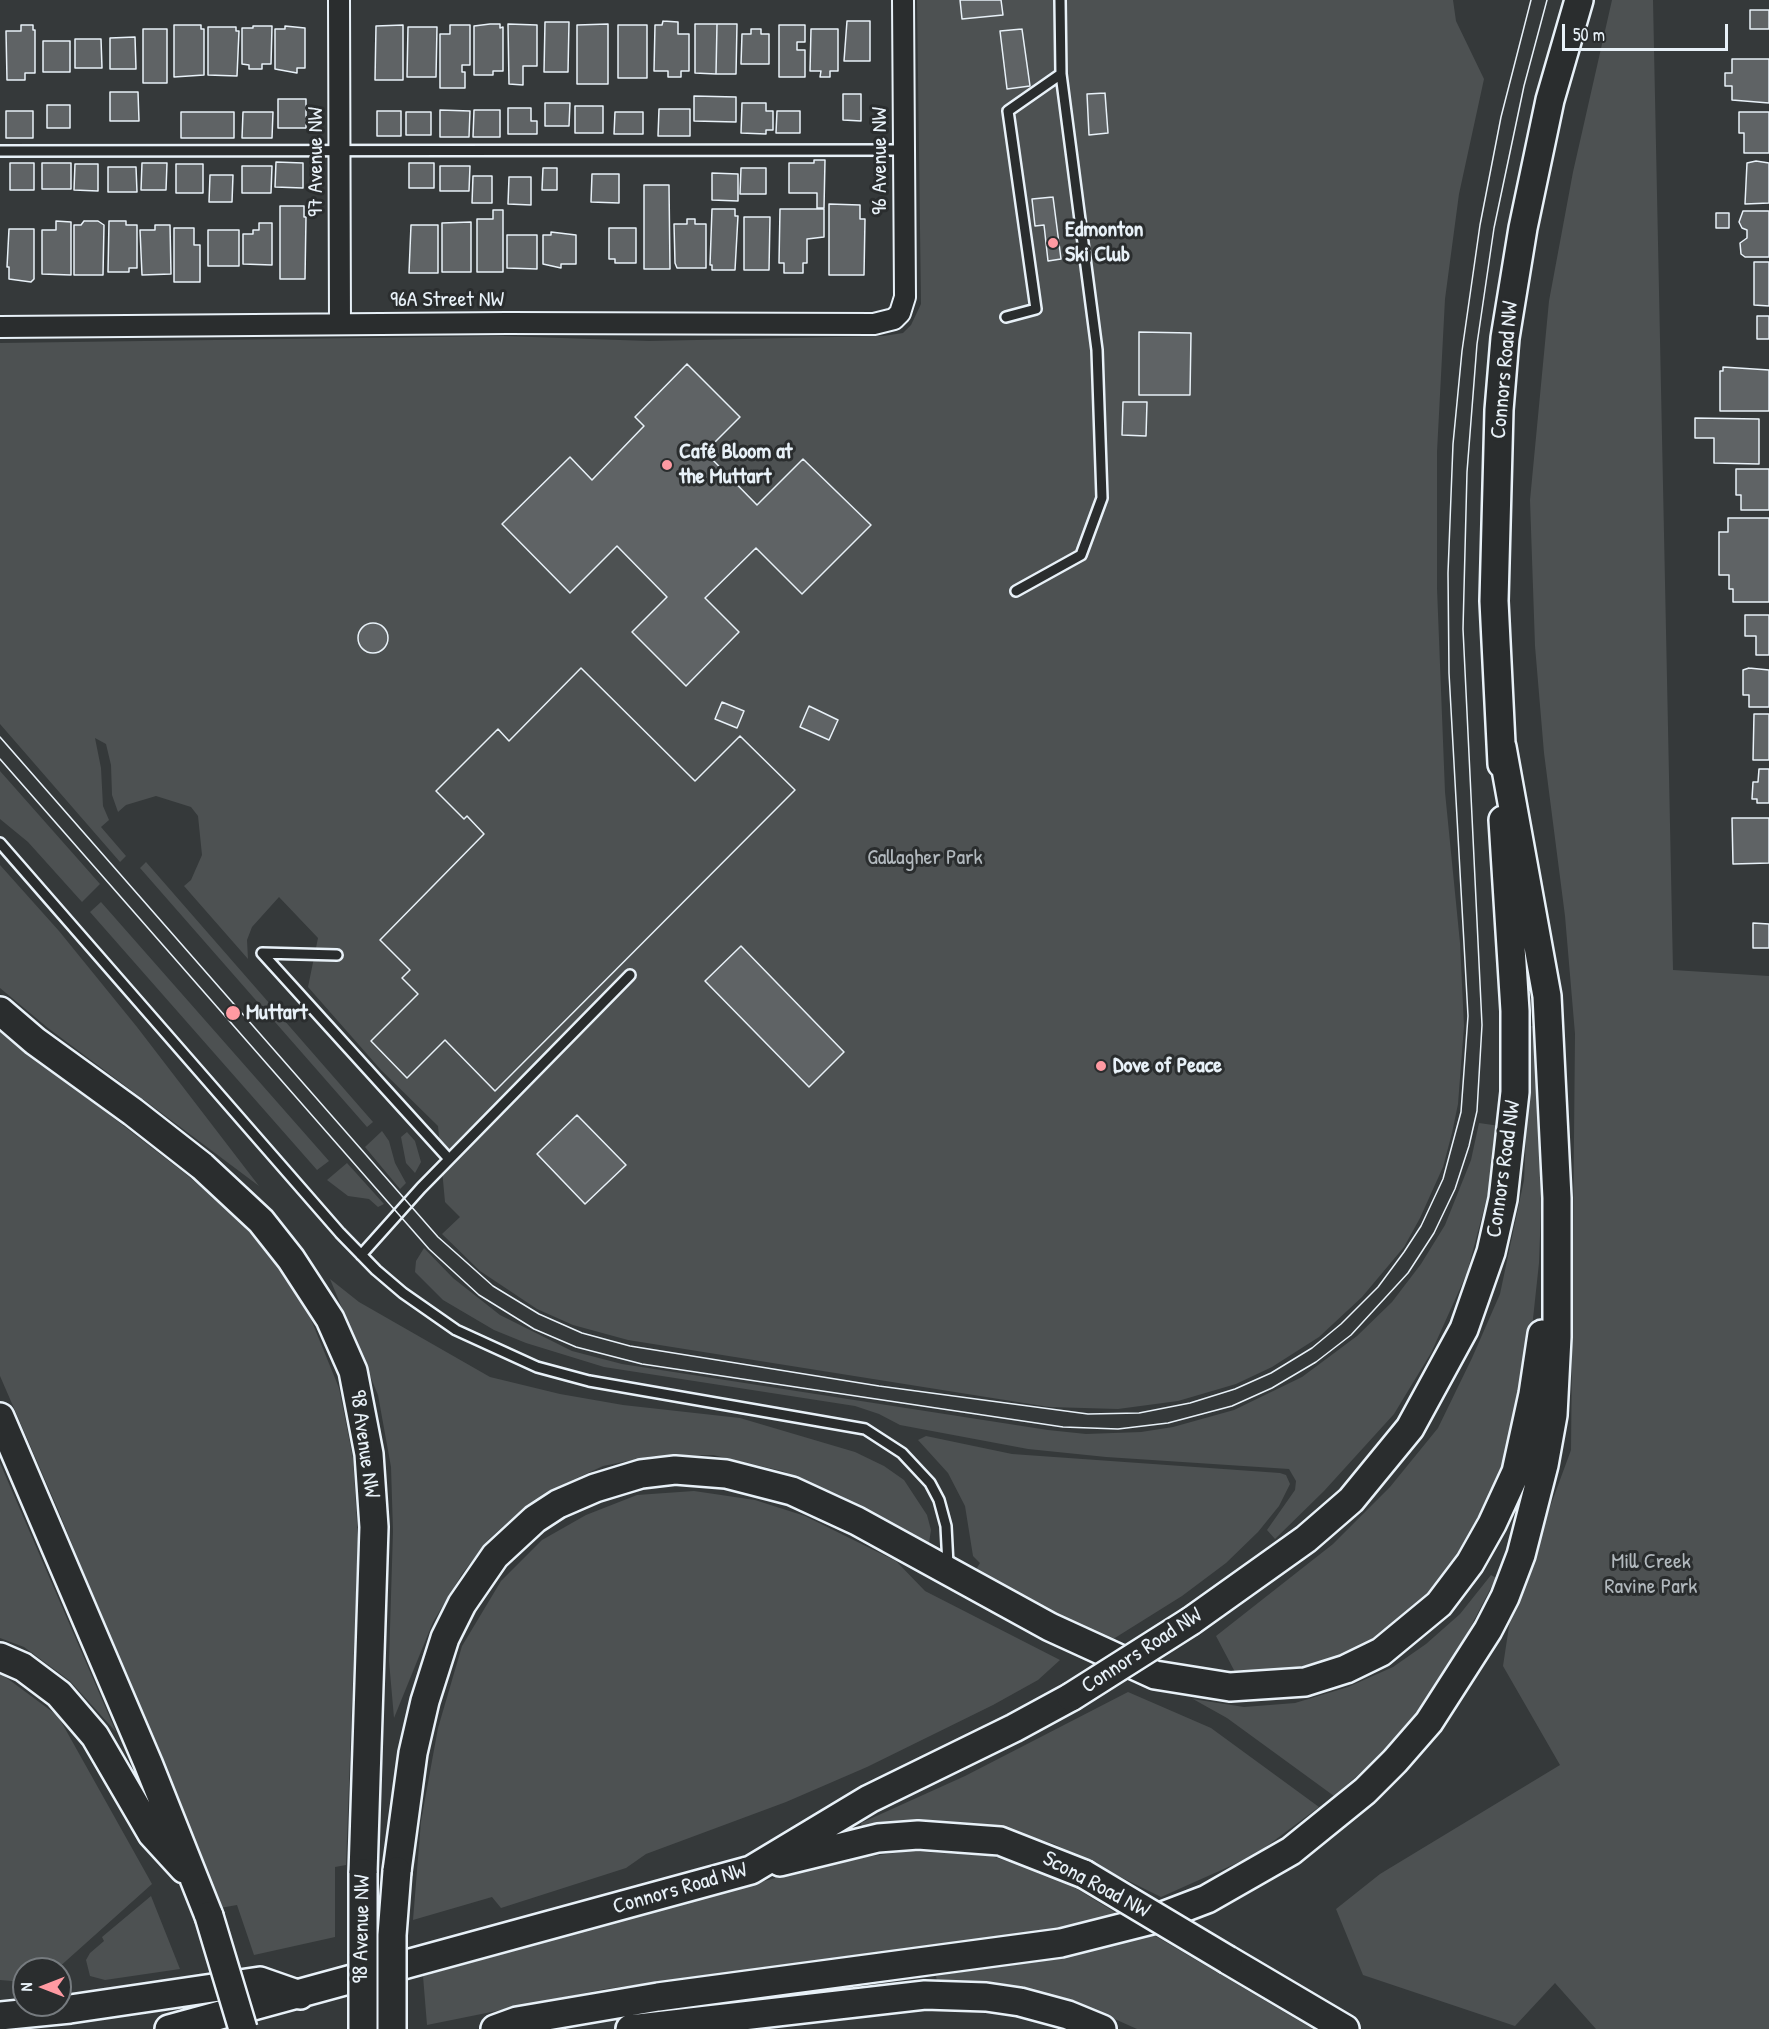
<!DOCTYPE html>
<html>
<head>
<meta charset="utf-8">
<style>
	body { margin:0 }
	#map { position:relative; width:1769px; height:2029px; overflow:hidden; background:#35393a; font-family:"Patrick Hand",sans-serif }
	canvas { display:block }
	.north { position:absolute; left:12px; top:1957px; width:60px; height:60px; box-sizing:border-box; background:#2a2d2e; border:2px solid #767b7f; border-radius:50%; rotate:270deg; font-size:16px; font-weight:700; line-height:24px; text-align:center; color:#e8f1f8 }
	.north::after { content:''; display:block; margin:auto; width:21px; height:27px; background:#ff9aa2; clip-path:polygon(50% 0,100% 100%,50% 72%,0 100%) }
	.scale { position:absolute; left:1562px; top:24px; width:166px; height:27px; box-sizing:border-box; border:3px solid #e8f1f8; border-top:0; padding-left:8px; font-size:18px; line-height:21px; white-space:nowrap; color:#e8f1f8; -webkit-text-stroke:4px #2a2d2e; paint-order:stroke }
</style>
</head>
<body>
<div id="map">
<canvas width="1769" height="2029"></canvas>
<div class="north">N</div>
<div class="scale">50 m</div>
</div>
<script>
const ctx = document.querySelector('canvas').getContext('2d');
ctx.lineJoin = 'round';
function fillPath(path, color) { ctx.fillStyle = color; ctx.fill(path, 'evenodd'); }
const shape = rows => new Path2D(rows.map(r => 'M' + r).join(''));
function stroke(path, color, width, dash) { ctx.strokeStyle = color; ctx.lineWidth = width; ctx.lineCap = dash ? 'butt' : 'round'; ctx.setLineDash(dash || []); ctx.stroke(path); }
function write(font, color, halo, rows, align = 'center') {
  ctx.font = font + ' "Patrick Hand",sans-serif'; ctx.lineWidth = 6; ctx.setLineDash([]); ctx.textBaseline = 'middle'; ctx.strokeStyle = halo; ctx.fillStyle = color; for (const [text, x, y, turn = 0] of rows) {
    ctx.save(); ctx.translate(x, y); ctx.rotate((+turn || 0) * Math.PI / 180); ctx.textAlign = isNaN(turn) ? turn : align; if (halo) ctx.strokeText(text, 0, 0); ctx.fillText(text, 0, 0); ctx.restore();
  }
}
fillPath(shape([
	[917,0,1453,0,1456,21,1484,79,1459,194,1445,299,1437,452,1437,588,1445,792,1460,943,1464,1026,1458,1104,1452,1133,1443,1167,1420,1218,1404,1247,1362,1297,1319,1337,1272,1367,1236,1384,1178,1401,1118,1409,1049,1407,628,1340,573,1325,537,1309,480,1271,442,1234,460,1217,445,1202,438,1126,381,1070,308,987,318,938,279,897,252,927,247,940,248,959,184,886,191,880,202,855,198,816,191,807,156,796,126,805,118,812,112,795,111,765,106,744,95,738,101,768,103,806,109,820,101,827,126,856,120,862,0,724,0,343,503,336,649,341,883,336,903,333,911,325,921,304],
	[1612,0,1653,0,1673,970,1769,976,1769,2029,1596,2029,1555,1983,1515,2026,1363,1975,1336,1909,1380,1874,1560,1765,1503,1666,1511,1613,1571,1450,1575,1034,1565,916,1544,753,1535,646,1530,500,1549,301,1573,172],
	[0,771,100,884,82,902,28,842,0,819],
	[146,862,373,1122,367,1127,140,868],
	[0,865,59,931,137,1027,259,1186,48,1028,0,988],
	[101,902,329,1161,317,1170,90,912],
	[1531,1026,1542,1026,1544,1128,1539,1263,1528,1365,1511,1446,1493,1495,1455,1565,1423,1602,1374,1640,1327,1661,1279,1671,1235,1672,1216,1636,1333,1544,1390,1487,1438,1428,1472,1358,1500,1294,1524,1180],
	[0,1030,187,1175,232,1213,273,1259,308,1312,339,1388,353,1458,358,1539,346,1865,335,1867,335,1937,254,1955,237,1905,220,1908,59,1512,0,1376],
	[1479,1123,1500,1126,1493,1175,1467,1273,1431,1353,1394,1414,1324,1491,1275,1539,1267,1530,1295,1490,1296,1481,1289,1469,1106,1457,1028,1449,900,1425,879,1414,855,1406,604,1367,526,1343,494,1330,443,1300,415,1272,416,1261,424,1248,453,1278,500,1315,572,1351,622,1364,1048,1430,1086,1434,1141,1432,1173,1427,1234,1410,1302,1377,1357,1336,1392,1302,1421,1264,1445,1225,1471,1160],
	[382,1131,389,1141,395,1163,406,1183,400,1189,365,1147],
	[407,1132,415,1141,421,1162,415,1173,406,1163,401,1137],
	[347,1163,384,1204,378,1207,369,1199,348,1196,327,1180],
	[330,1279,359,1302,490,1377,560,1394,623,1405,740,1418,855,1452,884,1466,904,1480,927,1515,931,1530,929,1543,925,1544,839,1495,782,1471,713,1455,653,1456,603,1466,560,1486,527,1505,489,1539,462,1574,433,1622,394,1718,389,1661,393,1531,391,1467,378,1395],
	[926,1436,1012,1454,1280,1473,1286,1475,1290,1484,1279,1506,1258,1532,1226,1563,1182,1596,1110,1641,975,1571,980,1563,973,1556,965,1506,948,1473,918,1440],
	[0,1463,116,1732,70,1681,24,1647,0,1638],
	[694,1491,755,1500,805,1516,896,1561,925,1591,1060,1660,1038,1680,993,1705,867,1767,786,1802,646,1854,626,1868,501,1908,492,1897,413,1920,421,1821,438,1728,462,1646,501,1581,542,1540,586,1515,637,1495],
	[1491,1575,1496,1578,1457,1653,1417,1714,1375,1760,1334,1796,1227,1718,1193,1699,1244,1707,1295,1703,1348,1687,1393,1667,1426,1644,1460,1614],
	[0,1673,58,1716,152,1884,57,1969,24,1969,24,1982,0,1980],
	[1128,1692,1211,1728,1319,1807,1255,1855,1161,1897,1054,1844,1001,1827,944,1823,897,1823,862,1827,861,1823,965,1776],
	[909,1851,991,1856,1039,1871,1069,1884,1116,1913,1113,1918,1078,1927,605,1989,427,2025,423,1976,797,1872,851,1859],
	[151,1896,180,1969,105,1980,90,1976,86,1960,90,1953,104,1941,102,1937],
	[1145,1930,1313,2029,1137,2029,1081,2004,1014,1987,937,1981,936,1976,1074,1954]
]), '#4d5152');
const building = shape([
	[960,0,1001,0,1003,15,962,19,960,0],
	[1750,10,1769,10,1769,29,1750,29,1750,10],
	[663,21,678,22,678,34,689,34,689,71,681,71,681,77,668,77,668,71,654,71,655,25,662,25,663,21],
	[847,21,870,21,870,61,844,61,847,21],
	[545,22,569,22,568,72,544,72,545,22],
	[490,24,500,24,500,28,503,27,503,71,493,71,493,75,474,75,474,26,490,24],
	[508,24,537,25,537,66,523,66,523,85,509,84,508,24],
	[608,24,608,84,577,84,577,25,608,24],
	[695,24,717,24,716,74,695,73,695,24],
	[717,24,737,24,736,74,716,74,717,24],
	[21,25,33,25,33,30,35,30,35,73,25,73,25,80,7,80,6,31,21,31,21,25],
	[174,25,201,25,201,29,204,29,204,75,174,77,174,25],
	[403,25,403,80,375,80,376,26,403,25],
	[450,25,470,25,470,65,462,65,462,72,465,72,465,88,440,88,440,34,450,34,450,25],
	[618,25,647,25,647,78,618,78,618,25],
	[779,25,805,25,805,42,797,42,797,50,805,50,805,77,779,77,779,25],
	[253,26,272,26,271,64,262,64,262,69,249,69,249,65,242,64,242,28,253,28,253,26],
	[285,26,305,28,305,68,297,68,297,73,275,69,275,29,285,29,285,26],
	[208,27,236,27,236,31,239,31,237,76,208,75,208,27],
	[408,27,437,27,436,77,407,77,408,27],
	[143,29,167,29,167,83,143,83,143,29],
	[751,29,761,29,761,34,769,34,769,64,741,64,742,34,751,34,751,29],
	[811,29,838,29,838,71,830,71,830,77,820,77,821,71,810,71,811,29],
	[1022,29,1030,86,1007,89,1000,31,1022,29],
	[135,37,136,69,110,69,110,38,135,37],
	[75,39,101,39,102,68,75,68,75,39],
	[43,41,70,41,70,72,43,72,43,41],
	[1732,59,1769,59,1769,103,1732,100,1732,86,1725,86,1725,73,1732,73,1732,59],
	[110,92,138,92,139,121,110,121,110,92],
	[1105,93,1108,133,1089,135,1087,94,1105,93],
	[843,94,861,94,861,121,843,120,843,94],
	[694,96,736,97,736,122,694,121,694,96],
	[278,99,306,99,306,128,278,128,278,99],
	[545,103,570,103,569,126,545,126,545,103],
	[742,103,766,103,766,111,773,111,773,130,766,130,766,134,741,133,742,103],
	[47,105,70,105,70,128,47,128,47,105],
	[575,106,603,106,603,133,575,133,575,106],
	[508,108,531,108,531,121,537,121,537,134,508,134,508,108],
	[659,109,690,109,690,136,658,136,659,109],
	[440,110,470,111,469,137,440,137,440,110],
	[474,110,500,110,500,137,473,137,474,110],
	[6,111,33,111,33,138,6,138,6,111],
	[377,111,401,111,401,136,377,136,377,111],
	[777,111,800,111,800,133,776,133,777,111],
	[181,112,234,112,234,138,181,138,181,112],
	[243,112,273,112,272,138,242,138,243,112],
	[406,112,431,112,431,135,406,135,406,112],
	[615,112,643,112,643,134,614,134,615,112],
	[1739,112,1769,112,1769,153,1744,153,1744,133,1739,133,1739,112],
	[814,160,825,160,824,208,817,208,817,193,789,193,789,163,814,163,814,160],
	[1756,161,1769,163,1769,203,1745,204,1747,163,1756,161],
	[276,162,303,163,303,188,275,187,276,162],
	[10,163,34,163,34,190,10,190,10,163],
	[42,163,71,163,71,189,42,189,42,163],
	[142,163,167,163,166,190,141,190,142,163],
	[409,163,434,163,434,188,409,188,409,163],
	[75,164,98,164,98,191,74,190,75,164],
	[176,164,203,164,203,193,176,193,176,164],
	[242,166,272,166,271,193,242,193,242,166],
	[440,166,470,166,469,191,440,191,440,166],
	[108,167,136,167,137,192,108,192,108,167],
	[543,168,557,168,557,190,542,190,543,168],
	[741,168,766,168,766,194,740,194,741,168],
	[712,173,738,174,738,201,712,200,712,173],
	[592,174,619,174,619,203,591,202,592,174],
	[210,175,233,175,232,202,209,202,210,175],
	[473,176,492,176,492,203,472,203,473,176],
	[509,177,531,177,531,205,508,204,509,177],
	[644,185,669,185,670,269,644,269,644,185],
	[1053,197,1061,259,1048,261,1044,225,1035,226,1032,199,1053,197],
	[829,204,860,205,860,219,865,219,864,275,829,275,829,204],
	[280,206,304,206,304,217,306,217,305,279,280,279,280,206],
	[712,209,735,209,735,216,738,216,735,270,712,270,712,265,710,265,712,209],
	[780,209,824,209,824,237,807,239,807,263,803,263,803,273,784,273,784,263,779,263,780,209],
	[493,210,503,210,503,272,477,272,477,219,493,219,493,210],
	[1743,211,1769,211,1769,257,1745,257,1741,254,1740,243,1747,238,1747,230,1742,228,1739,222,1743,211],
	[1716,213,1729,213,1729,228,1716,228,1716,213],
	[744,217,770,217,769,270,744,270,744,217],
	[687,219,695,219,695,224,706,224,706,268,677,268,675,263,674,224,687,224,687,219],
	[56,221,71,222,71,275,42,274,42,230,56,230,56,221],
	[84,221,98,221,104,225,103,275,74,275,74,225,81,225,84,221],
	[109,221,126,221,126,225,137,225,137,268,129,268,129,272,108,272,109,221],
	[471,222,471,272,442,272,442,223,471,222],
	[259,223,272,223,272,265,243,264,243,234,253,234,253,230,259,230,259,223],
	[155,225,170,225,171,274,142,275,140,230,155,230,155,225],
	[411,225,438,225,438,273,409,273,411,225],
	[174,228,194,228,194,245,200,245,200,282,174,282,174,228],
	[609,228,636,228,636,263,615,263,615,259,609,259,609,228],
	[9,229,34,229,34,279,31,282,9,279,9,267,7,267,9,229],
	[208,230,239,230,239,266,208,266,208,230],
	[551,232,576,235,576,264,561,264,561,268,543,264,543,235,551,235,551,232],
	[507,235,537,235,537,269,507,268,507,235],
	[1754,262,1769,262,1769,306,1754,305,1754,262],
	[1757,316,1769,316,1769,339,1757,339,1757,316],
	[1139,332,1191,333,1190,395,1139,395,1139,332],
	[687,364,740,417,705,452,757,505,803,459,871,525,802,594,756,548,705,598,739,632,686,686,632,632,667,597,617,546,570,593,502,524,570,457,592,480,644,426,635,417,687,364],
	[1723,367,1769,370,1769,411,1720,411,1720,371,1723,371,1723,367],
	[1123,402,1147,402,1146,436,1122,435,1123,402],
	[1695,418,1759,419,1759,464,1714,463,1714,438,1695,438,1695,418],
	[1736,469,1769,469,1769,510,1741,510,1741,495,1736,495,1736,469],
	[1728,518,1769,518,1769,602,1733,602,1733,589,1729,589,1729,575,1719,575,1719,532,1728,532,1728,518],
	[1745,615,1769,615,1769,655,1756,655,1756,636,1745,636,1745,615],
	'358 638a15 15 0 1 1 30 0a15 15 0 1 1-30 0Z',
	[581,668,695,781,740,736,795,790,495,1091,445,1040,407,1078,371,1041,418,994,402,978,410,970,380,940,484,834,467,816,464,819,436,791,498,729,509,741,581,668],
	[581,668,695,781,740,736,795,790,495,1091,445,1040,407,1078,371,1041,418,994,402,978,410,970,380,940,484,834,467,816,464,819,436,791,498,729,509,741,581,668],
	[1749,668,1769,670,1769,707,1749,707,1749,695,1743,695,1743,670,1749,668],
	[722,702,744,711,737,728,715,719,722,702],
	[809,706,838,720,829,740,800,727,809,706],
	[1754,714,1769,714,1769,760,1753,760,1754,714],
	[1759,769,1769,769,1769,803,1757,803,1757,799,1752,799,1753,782,1758,782,1759,769],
	[1732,818,1769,818,1769,863,1733,864,1732,818],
	[1753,923,1769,924,1769,948,1753,948,1753,923],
	[741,946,844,1052,809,1087,705,981,741,946],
	[577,1115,626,1165,585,1204,537,1154,577,1115]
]);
fillPath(building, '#5f6365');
stroke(building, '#e8f1f8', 1.5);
const service = shape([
	[0,151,904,150],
	[1006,317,1036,309,1008,111,1061,74,1060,0],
	[1016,591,1081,555,1102,498,1097,350,1061,74],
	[0,843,340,1233,376,1270,403,1293,456,1330,537,1367,589,1381,865,1429,902,1453,930,1483,939,1500,946,1526,948,1565],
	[337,955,262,953,449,1159],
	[361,1255,421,1188,630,975]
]);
const minor = shape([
	[339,0,340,324],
	[0,327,507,323,874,324,894,319,900,313,905,297,903,0]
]);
const secondary = shape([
	[1502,764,1494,601,1499,410,1505,338,1523,228,1550,100,1579,0],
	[0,1011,35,1041,133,1112,202,1166,261,1221,291,1259,330,1319,353,1371,369,1454,374,1527,363,1873],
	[0,1417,148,1763,209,1916],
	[1191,1621,1306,1539,1351,1500,1410,1428,1464,1329,1491,1252,1503,1199,1515,1092,1515,1011,1503,820],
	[0,1657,23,1667,59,1694,95,1736,152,1834,184,1869],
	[780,1862,878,1838,918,1835,1000,1841,1084,1874],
	[397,1871,413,1753,425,1701,445,1638,462,1604,495,1556,535,1519,558,1504,595,1488,641,1474,675,1470,726,1474,792,1491,857,1521,1050,1627,1155,1675,1230,1687,1305,1682,1346,1669,1381,1652,1439,1604,1470,1563,1492,1524,1516,1472,1533,1394,1542,1334],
	[1228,1960,1345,2029],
	[0,2016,70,2009,260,1981,300,1995],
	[169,2029,751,1870,869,1799,1014,1728,1071,1697],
	[495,2029,517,2021,658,1997,1061,1943,1152,1920,1207,1899,1291,1851,1365,1791,1395,1761,1429,1722,1488,1630,1505,1597,1521,1555,1544,1465,1553,1415,1557,1337,1557,1198,1547,996,1502,747],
	[630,2029,925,1995,986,1997,1020,2002,1068,2015,1102,2029]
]);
stroke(service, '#e8f1f8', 14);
stroke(minor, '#e8f1f8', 24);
stroke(secondary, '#e8f1f8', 32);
stroke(service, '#2a2d2e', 9);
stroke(minor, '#2a2d2e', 20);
stroke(secondary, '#2a2d2e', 27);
stroke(shape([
	[0,737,438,1237,493,1286,539,1314,582,1333,630,1346,879,1386,1088,1414,1139,1413,1190,1403,1235,1389,1271,1373,1312,1348,1341,1324,1378,1287,1404,1252,1421,1226,1443,1179,1461,1112,1468,1016,1449,673,1448,573,1453,444,1462,351,1480,225,1501,117,1531,0],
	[0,759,429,1249,479,1295,534,1329,576,1347,642,1364,1063,1427,1118,1429,1168,1423,1232,1406,1272,1388,1316,1362,1351,1335,1408,1273,1434,1233,1455,1189,1469,1146,1477,1111,1482,1025,1463,629,1467,472,1477,344,1494,228,1524,86,1547,0]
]), '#e8f1f8', 1.5);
const secondaryBridge = shape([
	[1071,1697,1191,1621],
	[1084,1874,1228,1960],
	[209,1916,243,2029],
	[363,2029,363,1873],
	[392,2029,392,1935,397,1871]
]);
stroke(secondaryBridge, '#e8f1f8', 32, []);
stroke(secondaryBridge, '#2a2d2e', 27);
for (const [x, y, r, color] of [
	[1053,243,6,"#ff9aa2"],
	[667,465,6,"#ff9aa2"],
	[233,1013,8,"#ff9aa2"],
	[1101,1066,6,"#ff9aa2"]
]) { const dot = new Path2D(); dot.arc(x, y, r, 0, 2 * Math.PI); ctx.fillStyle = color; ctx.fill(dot); stroke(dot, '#2a2d2e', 2); }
write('22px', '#e8f1f8', '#2a2d2e', [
	["96 Avenue NW",880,161,-90],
	["97 Avenue NW",316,162,-90],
	["96A Street NW",447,300],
	["Connors Road NW",1505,370,-85],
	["Connors Road NW",1504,1169,-82],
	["98 Avenue NW",364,1444,82],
	["Connors Road NW",1142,1651,-33],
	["Scona Road NW",1096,1885,28],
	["Connors Road NW",680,1889,-16],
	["98 Avenue NW",362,1929,-89]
]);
write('bold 22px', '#e8f1f8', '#2a2d2e', [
	["Edmonton",1065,230],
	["Ski Club",1065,255],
	["Café Bloom at",679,452],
	["the Muttart",679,477],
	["Muttart",246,1013],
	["Dove of Peace",1113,1066]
], 'left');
write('22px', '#b2b9be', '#2a2d2e', [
	["Gallagher Park",925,858],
	["Mill Creek",1651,1562],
	["Ravine Park",1651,1587]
]);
</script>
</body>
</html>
